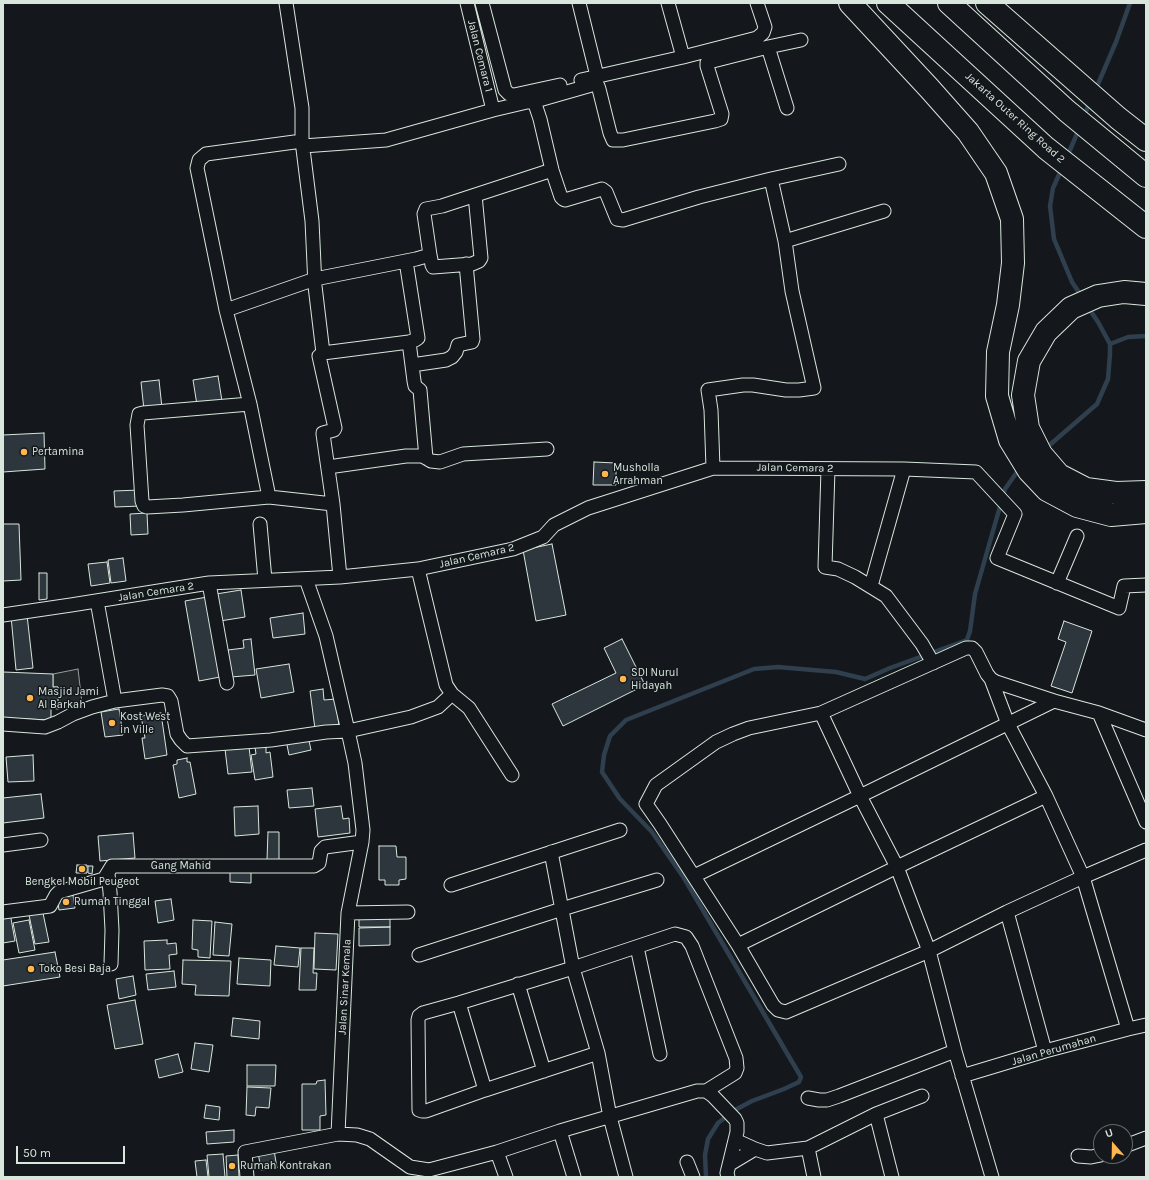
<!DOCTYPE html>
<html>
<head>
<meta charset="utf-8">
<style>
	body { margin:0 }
	#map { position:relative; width:1149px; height:1180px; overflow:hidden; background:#14181c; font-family:Karla,sans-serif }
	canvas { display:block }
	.frame { position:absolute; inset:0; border:4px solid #d8e6dc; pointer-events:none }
	.north { position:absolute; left:1093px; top:1124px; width:40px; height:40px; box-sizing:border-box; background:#14181c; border:1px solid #626a69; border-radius:50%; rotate:340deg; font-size:11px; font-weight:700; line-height:16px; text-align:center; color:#d8e6dc }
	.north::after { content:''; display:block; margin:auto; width:14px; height:18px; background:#ffb74d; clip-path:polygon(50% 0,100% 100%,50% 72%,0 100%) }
	.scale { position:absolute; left:16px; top:1146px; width:109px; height:18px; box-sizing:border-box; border:2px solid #d8e6dc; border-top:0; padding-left:5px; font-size:12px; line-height:14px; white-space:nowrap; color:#d8e6dc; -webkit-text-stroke:3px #14181c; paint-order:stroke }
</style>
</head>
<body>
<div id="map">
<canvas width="1149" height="1180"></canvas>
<div class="frame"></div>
<div class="north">U</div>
<div class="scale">50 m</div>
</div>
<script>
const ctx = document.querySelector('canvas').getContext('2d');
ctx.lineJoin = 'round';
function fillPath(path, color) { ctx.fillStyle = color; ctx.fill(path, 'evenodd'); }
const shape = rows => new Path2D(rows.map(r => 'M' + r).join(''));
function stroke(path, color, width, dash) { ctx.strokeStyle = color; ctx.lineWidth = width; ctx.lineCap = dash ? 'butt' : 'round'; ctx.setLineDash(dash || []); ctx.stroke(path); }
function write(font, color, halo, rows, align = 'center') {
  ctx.font = font + ' Karla,sans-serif'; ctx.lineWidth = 3; ctx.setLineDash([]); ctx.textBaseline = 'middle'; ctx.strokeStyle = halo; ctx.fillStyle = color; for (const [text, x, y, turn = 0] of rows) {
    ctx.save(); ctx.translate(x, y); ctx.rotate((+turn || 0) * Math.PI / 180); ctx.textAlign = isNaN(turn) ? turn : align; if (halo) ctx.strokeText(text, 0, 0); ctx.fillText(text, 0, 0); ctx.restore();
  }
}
const parking = shape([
	[78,669,82,703,58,709,58,687,53,687,53,674,78,669]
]);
fillPath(parking, '#24282b');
stroke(parking, '#939e99', 1);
stroke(shape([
	[1095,91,1116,42,1130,3],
	[1084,117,1090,101],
	[1067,157,1079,129],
	[1062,168,1053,188,1050,206,1054,239,1072,282,1082,297],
	[1110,344,1128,337,1146,336],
	[1045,449,1097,404,1108,379,1110,354,1110,344,1098,322,1088,307],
	[706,1177,705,1155,708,1139,718,1123,735,1110,752,1101,784,1089,799,1082,801,1077,684,878,652,832,620,799,602,772,604,755,610,736,626,720,754,669,778,667,836,672,865,679,890,668,967,640,970,631,975,594,1005,489,1017,472,1020,469]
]), '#2f3f4d', 4.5);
const building = shape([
	[218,376,222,401,197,405,193,380,218,376],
	[159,380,162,408,144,410,141,382,159,380],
	[44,433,45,469,3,472,3,435,44,433],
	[594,462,616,463,616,485,593,485,594,462],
	[140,490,141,506,115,507,114,491,140,490],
	[147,513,148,534,131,535,130,514,147,513],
	[3,524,19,524,21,580,3,581,3,524],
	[552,544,566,615,536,621,523,550,552,544],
	[123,558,126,581,111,583,108,560,123,558],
	[107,562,110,583,91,586,88,564,107,562],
	[39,573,47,573,47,599,39,600,39,573],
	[241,590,245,617,220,621,216,594,241,590],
	[207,597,220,677,199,681,185,601,207,597],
	[303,613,305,634,273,638,270,618,303,613],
	[27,615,33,668,16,670,11,616,27,615],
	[1064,621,1092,631,1072,693,1051,686,1066,642,1058,639,1064,621],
	[251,639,255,675,231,677,228,650,244,648,243,640,251,639],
	[622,639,645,685,563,726,552,704,616,673,604,648,622,639],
	[289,664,294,692,261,698,256,669,289,664],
	[3,672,53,674,53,687,58,687,58,709,51,708,51,720,3,718,3,672],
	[323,689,324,700,336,699,339,726,315,729,310,691,323,689],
	[119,709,123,735,105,737,101,712,119,709],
	[161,713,167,755,145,759,142,738,145,738,141,716,161,713],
	[308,736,311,750,289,755,286,740,308,736],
	[266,745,266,753,270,752,273,777,255,780,251,755,256,754,255,747,266,745],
	[249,747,252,772,228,774,225,749,249,747],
	[33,755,34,781,8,782,6,757,33,755],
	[187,758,187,762,190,762,196,794,179,798,173,765,177,764,177,760,187,758],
	[312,788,314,806,289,808,287,790,312,788],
	[41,794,44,818,3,823,3,798,41,794],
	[258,806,259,834,235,836,234,807,258,806],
	[341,806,343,819,349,818,350,833,318,837,315,809,341,806],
	[268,832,279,832,279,860,267,860,268,832],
	[133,833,135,858,100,861,98,836,133,833],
	[379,846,396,846,397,857,406,857,406,879,399,880,399,885,385,885,385,880,379,880,379,846],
	[77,865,87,865,87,873,76,873,77,865],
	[88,866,93,866,92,874,88,873,88,866],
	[230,868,251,869,251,883,230,882,230,868],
	[73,895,75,908,59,910,57,897,73,895],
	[171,899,174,920,158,923,155,901,171,899],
	[10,913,15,941,3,943,3,914,10,913],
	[43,913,49,942,35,944,29,915,43,913],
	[359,917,390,917,390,927,359,927,359,917],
	[29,920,35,950,19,953,13,923,29,920],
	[193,920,212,921,210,958,198,957,198,950,192,949,193,920],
	[215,922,232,924,229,956,213,955,215,922],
	[390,927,390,945,359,946,359,928,390,927],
	[315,933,338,934,336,970,314,969,315,933],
	[167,940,167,944,176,943,177,954,169,955,170,969,145,970,144,941,167,940],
	[276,946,300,948,298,967,274,965,276,946],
	[301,948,314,948,313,973,317,973,316,990,299,990,301,948],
	[55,952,60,977,3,986,3,960,55,952],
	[239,958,271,960,270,986,237,984,239,958],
	[183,960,231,961,229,996,195,995,196,985,182,984,183,960],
	[174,971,176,987,148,990,146,974,174,971],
	[133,976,136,995,119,999,116,979,133,976],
	[135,1000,143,1044,115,1049,107,1005,135,1000],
	[233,1018,260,1021,259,1039,231,1036,233,1018],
	[195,1043,213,1045,209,1072,191,1069,195,1043],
	[178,1054,183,1072,159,1078,155,1060,178,1054],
	[247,1065,276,1065,275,1086,247,1086,247,1065],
	[325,1080,326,1115,320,1116,320,1130,302,1130,302,1084,316,1084,317,1081,325,1080],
	[247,1087,271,1088,269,1108,256,1107,255,1116,246,1115,247,1087],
	[206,1105,220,1107,219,1120,204,1118,206,1105],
	[234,1130,234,1142,207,1144,206,1132,234,1130],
	[274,1150,277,1168,261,1170,258,1152,274,1150],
	[223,1154,225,1177,209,1177,207,1155,223,1154],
	[238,1155,239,1177,227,1177,226,1156,238,1155],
	[206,1160,208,1177,197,1177,195,1161,206,1160]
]);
fillPath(building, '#2c363c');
stroke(building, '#d8e6dc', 1);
const minor = shape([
	[286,3,302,108,302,141,312,221,315,286,323,353,319,356,335,428,334,430,323,433,323,434,333,504,340,577],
	[467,3,493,110],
	[482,3,505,90,509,94,514,95,560,85],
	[579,3,597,76],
	[668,3,683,57],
	[768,47,787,108],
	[581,80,683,57,757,38,763,33,765,27,757,3],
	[532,102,595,84,598,86,599,89,610,133,613,140,623,140,715,121,721,119,722,114,707,66,707,63,709,62,768,47,801,40],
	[303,146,386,140,493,110,527,102,532,102,535,104,540,119,552,170,561,197,563,199,565,200,602,189,606,192,617,219,623,220,699,197,771,179,839,164],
	[785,241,884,211],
	[430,255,432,265,433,267,472,264,479,261,481,258,475,195],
	[406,261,418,338,415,340,409,342,414,381,415,386,420,390,426,458],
	[226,310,315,279,416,259,430,255,424,214,426,209,442,206,552,170],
	[323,353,409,342],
	[412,365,446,360,452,357,456,352,458,345,472,342,473,339,466,264],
	[250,404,143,413,139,414,137,425,142,501,144,506,147,507,183,505,269,497,333,504],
	[328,467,406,456,422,456,426,458,431,461,440,462,463,454,547,449],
	[713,468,711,410,708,390,743,385,753,385,786,390,799,390,814,388,792,291,785,241,771,179],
	[828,469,825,567,838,569,855,577,886,596,922,644,933,663],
	[269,497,250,404,226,310,197,168,199,160,206,154,302,141],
	[260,524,265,580],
	[306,579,326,636,348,731,355,763,363,830,362,842,348,913,338,1134],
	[209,583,227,683],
	[1057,583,1077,536],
	[871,586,904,469],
	[97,601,115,701],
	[3,615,71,605,209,583,340,577,418,569,513,549,543,537,554,525,588,508,713,468,904,469,976,472,1015,514,997,558,1119,608,1124,586,1146,585],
	[991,679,1008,724,1046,796,1083,877,1128,1029],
	[452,694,469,708,512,775],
	[821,713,860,796,897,867,929,951,955,1051,992,1177],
	[1099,713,1146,822],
	[3,724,45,727,58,722,73,714,92,707,115,701,162,695,168,696,171,701,177,734,181,740,187,746,271,740,326,732,348,731,411,717,438,707,452,694,446,685,418,569],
	[1146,730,1099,713,1054,701,996,682,991,679,987,674,976,652,972,648,966,648,821,713,749,728,733,734,716,742,656,785,646,804,660,824,738,945,773,1005,778,1010,786,1012,929,951,1007,912,1083,877,1146,850],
	[3,845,41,840],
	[551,852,573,968,598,1053,610,1117,626,1177],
	[108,874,110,892,112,930,111,964],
	[694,876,860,796,1054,701],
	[451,885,620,830],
	[3,912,50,906,56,895,59,892,104,879,112,866,314,866,319,863,321,851,325,847,362,842],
	[1007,912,1045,1051],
	[348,913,408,912],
	[738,945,897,867,1046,796],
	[637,947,660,1054],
	[419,955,562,909,657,880],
	[518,984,544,1071],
	[459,1003,485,1090],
	[598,1053,485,1090,426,1111,422,1111,419,1110,418,1020,419,1016,423,1013,459,1003,573,968,675,934,686,937,692,946,736,1058,737,1068,735,1073,706,1091],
	[962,1076,1045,1051,1128,1029,1146,1025],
	[808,1098,819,1100,827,1100,839,1096,955,1051],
	[876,1114,892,1177],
	[560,1131,574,1177],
	[735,1140,755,1149,767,1153,808,1148,876,1114,922,1096],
	[1125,1146,1146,1138],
	[808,1148,814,1177],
	[497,1152,506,1177],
	[1078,1156,1091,1157,1101,1155],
	[687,1162,693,1177],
	[730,1164,755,1149],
	[247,1177,245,1152,338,1134,357,1135,370,1139,410,1167,429,1170,497,1152,560,1131,697,1091,706,1091,713,1096,735,1119,737,1123,737,1132,727,1173,728,1177]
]);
const motorway = shape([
	[850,3,929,88,968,132,996,173,1012,219,1013,263,1008,305,998,352,997,396,1010,440,1029,471,1047,490,1077,506,1111,515,1146,512],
	[888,3,1046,148,1146,227],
	[949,3,1067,111,1146,176],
	[987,3,1118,118,1146,140],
	[1146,294,1124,292,1098,296,1071,308,1046,332,1029,361,1023,395,1028,428,1041,454,1059,475,1086,489,1116,493,1146,492]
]);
stroke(minor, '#d8e6dc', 15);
stroke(motorway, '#d8e6dc', 24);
stroke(minor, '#14181c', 13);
stroke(motorway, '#14181c', 22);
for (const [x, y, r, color] of [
	[24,452,4,"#ffb74d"],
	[605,474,4,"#ffb74d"],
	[623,679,4,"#ffb74d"],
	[30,698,4,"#ffb74d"],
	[112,723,4,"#ffb74d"],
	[82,869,4,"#ffb74d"],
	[66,902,4,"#ffb74d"],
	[31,969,4,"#ffb74d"],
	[232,1166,4,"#ffb74d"]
]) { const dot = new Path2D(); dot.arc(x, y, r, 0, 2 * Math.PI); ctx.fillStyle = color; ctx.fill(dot); stroke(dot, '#14181c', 1.5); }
write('11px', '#d8e6dc', '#14181c', [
	["Jalan Cemara 1",480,56,76],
	["Jakarta Outer Ring Road 2",1015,118,42],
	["Jalan Cemara 2",795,468,1],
	["Jalan Cemara 2",477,556,-13],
	["Jalan Cemara 2",156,592,-9],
	["Gang Mahid",181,866],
	["Jalan Sinar Kemala",345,987,-87],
	["Jalan Perumahan",1054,1050,-16]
]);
write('11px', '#d8e6dc', '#14181c', [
	["Pertamina",32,452],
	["Musholla",613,468],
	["Arrahman",613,481],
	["SDI Nurul",631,673],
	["Hidayah",631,686],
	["Masjid Jami",38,692],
	["Al Barkah",38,705],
	["Kost West",120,717],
	["in Ville",120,730],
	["Bengkel Mobil Peugeot",82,882,"center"],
	["Rumah Tinggal",74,902],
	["Toko Besi Baja",39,969],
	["Rumah Kontrakan",240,1166]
], 'left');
</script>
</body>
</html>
